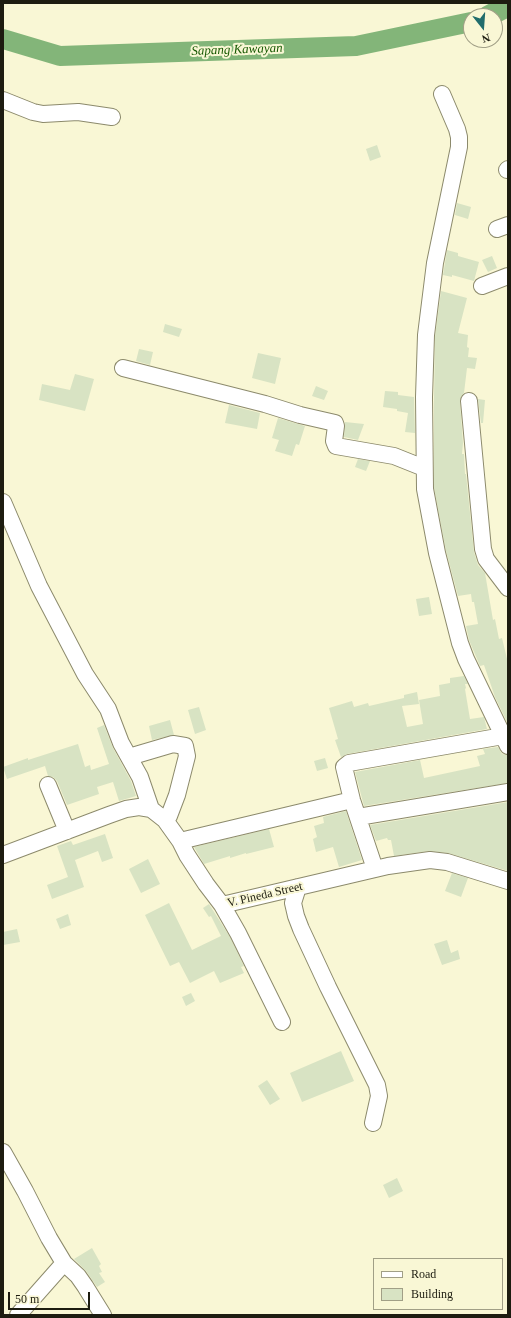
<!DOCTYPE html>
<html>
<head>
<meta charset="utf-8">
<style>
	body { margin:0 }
	#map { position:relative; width:511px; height:1318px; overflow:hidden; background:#f9f7d5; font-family:Georgia,serif }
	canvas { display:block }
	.frame { position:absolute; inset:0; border:4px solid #1d1c10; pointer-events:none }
	.legend { position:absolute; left:373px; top:1258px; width:130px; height:52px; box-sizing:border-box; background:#f9f7d5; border:1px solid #a19f86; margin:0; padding:5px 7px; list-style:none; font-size:12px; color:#1d1c10 }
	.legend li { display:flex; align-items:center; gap:8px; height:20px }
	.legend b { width:20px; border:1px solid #a19f86 }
	.north { position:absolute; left:463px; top:8px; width:40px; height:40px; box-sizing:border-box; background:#f9f7d5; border:1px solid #a19f86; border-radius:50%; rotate:163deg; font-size:11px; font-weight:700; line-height:16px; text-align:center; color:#1d1c10 }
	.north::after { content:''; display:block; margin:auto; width:14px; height:18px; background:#216d6c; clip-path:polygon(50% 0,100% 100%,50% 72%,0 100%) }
	.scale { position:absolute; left:8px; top:1292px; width:82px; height:18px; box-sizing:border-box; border:2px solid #1d1c10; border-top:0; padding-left:5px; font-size:12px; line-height:14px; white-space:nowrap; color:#1d1c10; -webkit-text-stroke:3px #f9f7d5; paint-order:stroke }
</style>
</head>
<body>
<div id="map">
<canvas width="511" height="1318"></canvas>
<div class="frame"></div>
<ul class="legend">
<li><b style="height:5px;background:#fff"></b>Road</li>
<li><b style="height:11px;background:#d8e3c3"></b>Building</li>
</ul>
<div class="north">N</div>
<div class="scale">50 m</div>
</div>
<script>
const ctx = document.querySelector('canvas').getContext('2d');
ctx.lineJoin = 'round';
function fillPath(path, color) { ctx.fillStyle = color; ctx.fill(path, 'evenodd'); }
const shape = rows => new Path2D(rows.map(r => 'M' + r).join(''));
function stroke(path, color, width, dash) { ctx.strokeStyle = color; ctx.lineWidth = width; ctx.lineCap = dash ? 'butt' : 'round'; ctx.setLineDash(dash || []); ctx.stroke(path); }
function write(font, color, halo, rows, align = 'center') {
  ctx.font = font + ' Georgia,serif'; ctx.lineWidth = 4; ctx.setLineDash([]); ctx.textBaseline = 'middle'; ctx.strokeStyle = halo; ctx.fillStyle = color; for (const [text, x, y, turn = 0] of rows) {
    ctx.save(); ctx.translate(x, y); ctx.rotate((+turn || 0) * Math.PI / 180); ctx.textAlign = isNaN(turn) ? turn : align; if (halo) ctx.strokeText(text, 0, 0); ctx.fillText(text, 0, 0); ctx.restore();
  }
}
fillPath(shape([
	[489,3,508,3,508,18,496,24,495,16,493,16]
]), '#83b579');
stroke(shape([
	[487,16,508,5],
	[3,39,60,56,356,46,471,22]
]), '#83b579', 20);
fillPath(shape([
	[377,145,381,157,370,161,366,149],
	[457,203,471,207,468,219,455,215],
	[447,250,458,253,458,256,479,262,474,281,452,275,452,277,443,275],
	[492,256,497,268,488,272,482,260],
	[441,291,467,298,458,333,468,335,467,347,469,348,468,357,477,358,475,369,467,368,464,393,461,397,460,402,463,443,462,454,464,454,465,474,466,474,474,552,478,565,485,573,493,620,495,619,499,639,502,638,508,663,508,724,495,697,484,665,480,666,469,640,466,626,478,624,474,602,472,602,471,594,458,596,446,551,434,488,434,397,435,336],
	[165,324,182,329,179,337,163,332],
	[139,349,153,352,150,365,136,361],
	[258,353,281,358,275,384,252,378],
	[75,374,94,379,85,411,39,400,42,384,70,390],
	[316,386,328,391,324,400,312,396],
	[385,391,398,392,398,395,414,397,415,433,405,432,408,413,397,411,397,409,383,407],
	[478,399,485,400,483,423,481,423],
	[229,405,260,413,257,429,225,423],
	[278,418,305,426,299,445,296,444,292,456,275,451,279,440,272,438],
	[345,422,364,424,358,440,344,437],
	[358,459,370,461,366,471,355,467],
	[429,597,432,614,419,616,416,599],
	[464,676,468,684,465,684,466,688,465,689,470,719,484,717,487,729,347,754,341,757,335,740,338,739,329,708,352,701,354,707,368,703,369,706,404,698,404,695,417,692,419,704,402,706,407,727,423,724,419,700,440,696,439,685,450,683,450,678],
	[199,707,206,730,195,734,188,710],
	[170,720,174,735,152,740,149,726],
	[104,725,113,748,131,781,136,796,119,801,113,782,97,787,99,794,67,805,57,781,53,777,48,776,45,766,7,779,3,767,28,758,28,760,78,744,85,767,90,765,91,770,109,764,97,728],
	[498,747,502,754,508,755,508,783,364,806,355,772,420,760,424,778,480,766,477,756,485,754,483,749],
	[325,758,328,768,317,771,314,761],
	[508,802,508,871,448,853,429,851,394,856,391,840,388,840,387,838,376,841,370,825],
	[346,811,362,860,339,867,333,847,316,852,313,839,317,837,314,826,324,823,323,817],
	[269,829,274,847,246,854,246,853,230,858,230,856,204,864,194,847],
	[105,834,113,858,102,862,98,851,75,860,84,887,52,899,47,885,68,877,57,846,71,841,73,845],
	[148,859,160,884,141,893,129,869],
	[452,873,468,878,461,897,445,891],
	[169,903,192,950,221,936,211,916,209,917,203,908,209,904,230,937,244,966,241,967,244,973,220,983,214,971,190,983,179,962,170,966,145,915],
	[68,914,71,925,60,929,56,919],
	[17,929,20,942,3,945,3,932],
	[447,940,451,953,458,950,460,959,442,965,434,944],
	[191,993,195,1001,186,1006,182,997],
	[341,1051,354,1081,302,1102,290,1073],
	[267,1080,280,1099,270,1105,258,1086],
	[397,1178,403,1191,389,1198,383,1185],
	[92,1248,101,1264,99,1266,102,1272,99,1273,105,1282,97,1287,86,1271,74,1259]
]), '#d8e3c3');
const minor = shape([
	[442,94,457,129,459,137,459,147,435,263,426,335,424,397,425,489,437,553,460,643,466,659,508,746],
	[3,100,33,112,43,114,78,112,112,117],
	[507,170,508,169],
	[497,229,508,225],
	[482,286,508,276],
	[123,368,265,404,300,415,335,423,336,426,334,441,336,446,394,456,424,468],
	[469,401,483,549,486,559,508,588],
	[3,502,39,586,85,674,108,709,121,743,140,777,151,809],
	[129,757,173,744,185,746,187,756,177,795,169,816,165,820],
	[48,785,67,831],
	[358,817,508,792],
	[180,841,352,800],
	[3,855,109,815,126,809,139,807,151,809,165,820,180,841,187,855,206,884,222,905,388,866,430,860,447,862,508,881],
	[375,869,352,800,344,767,349,763,503,736],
	[298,887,293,903,296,916,301,929,328,987,377,1085,379,1096,373,1123],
	[222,905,238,933,282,1022],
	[3,1152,25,1191,49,1238,64,1263,18,1315],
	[64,1263,78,1276,85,1286,103,1315]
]);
stroke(minor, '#8c8a6c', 18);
stroke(minor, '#fff', 16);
write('12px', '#1d1c10', '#f9f7d5', [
	["V. Pineda Street",265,895,-13]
]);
write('italic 13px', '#175902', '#f9f7d5', [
	["Sapang Kawayan",237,50,-2]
]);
</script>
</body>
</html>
